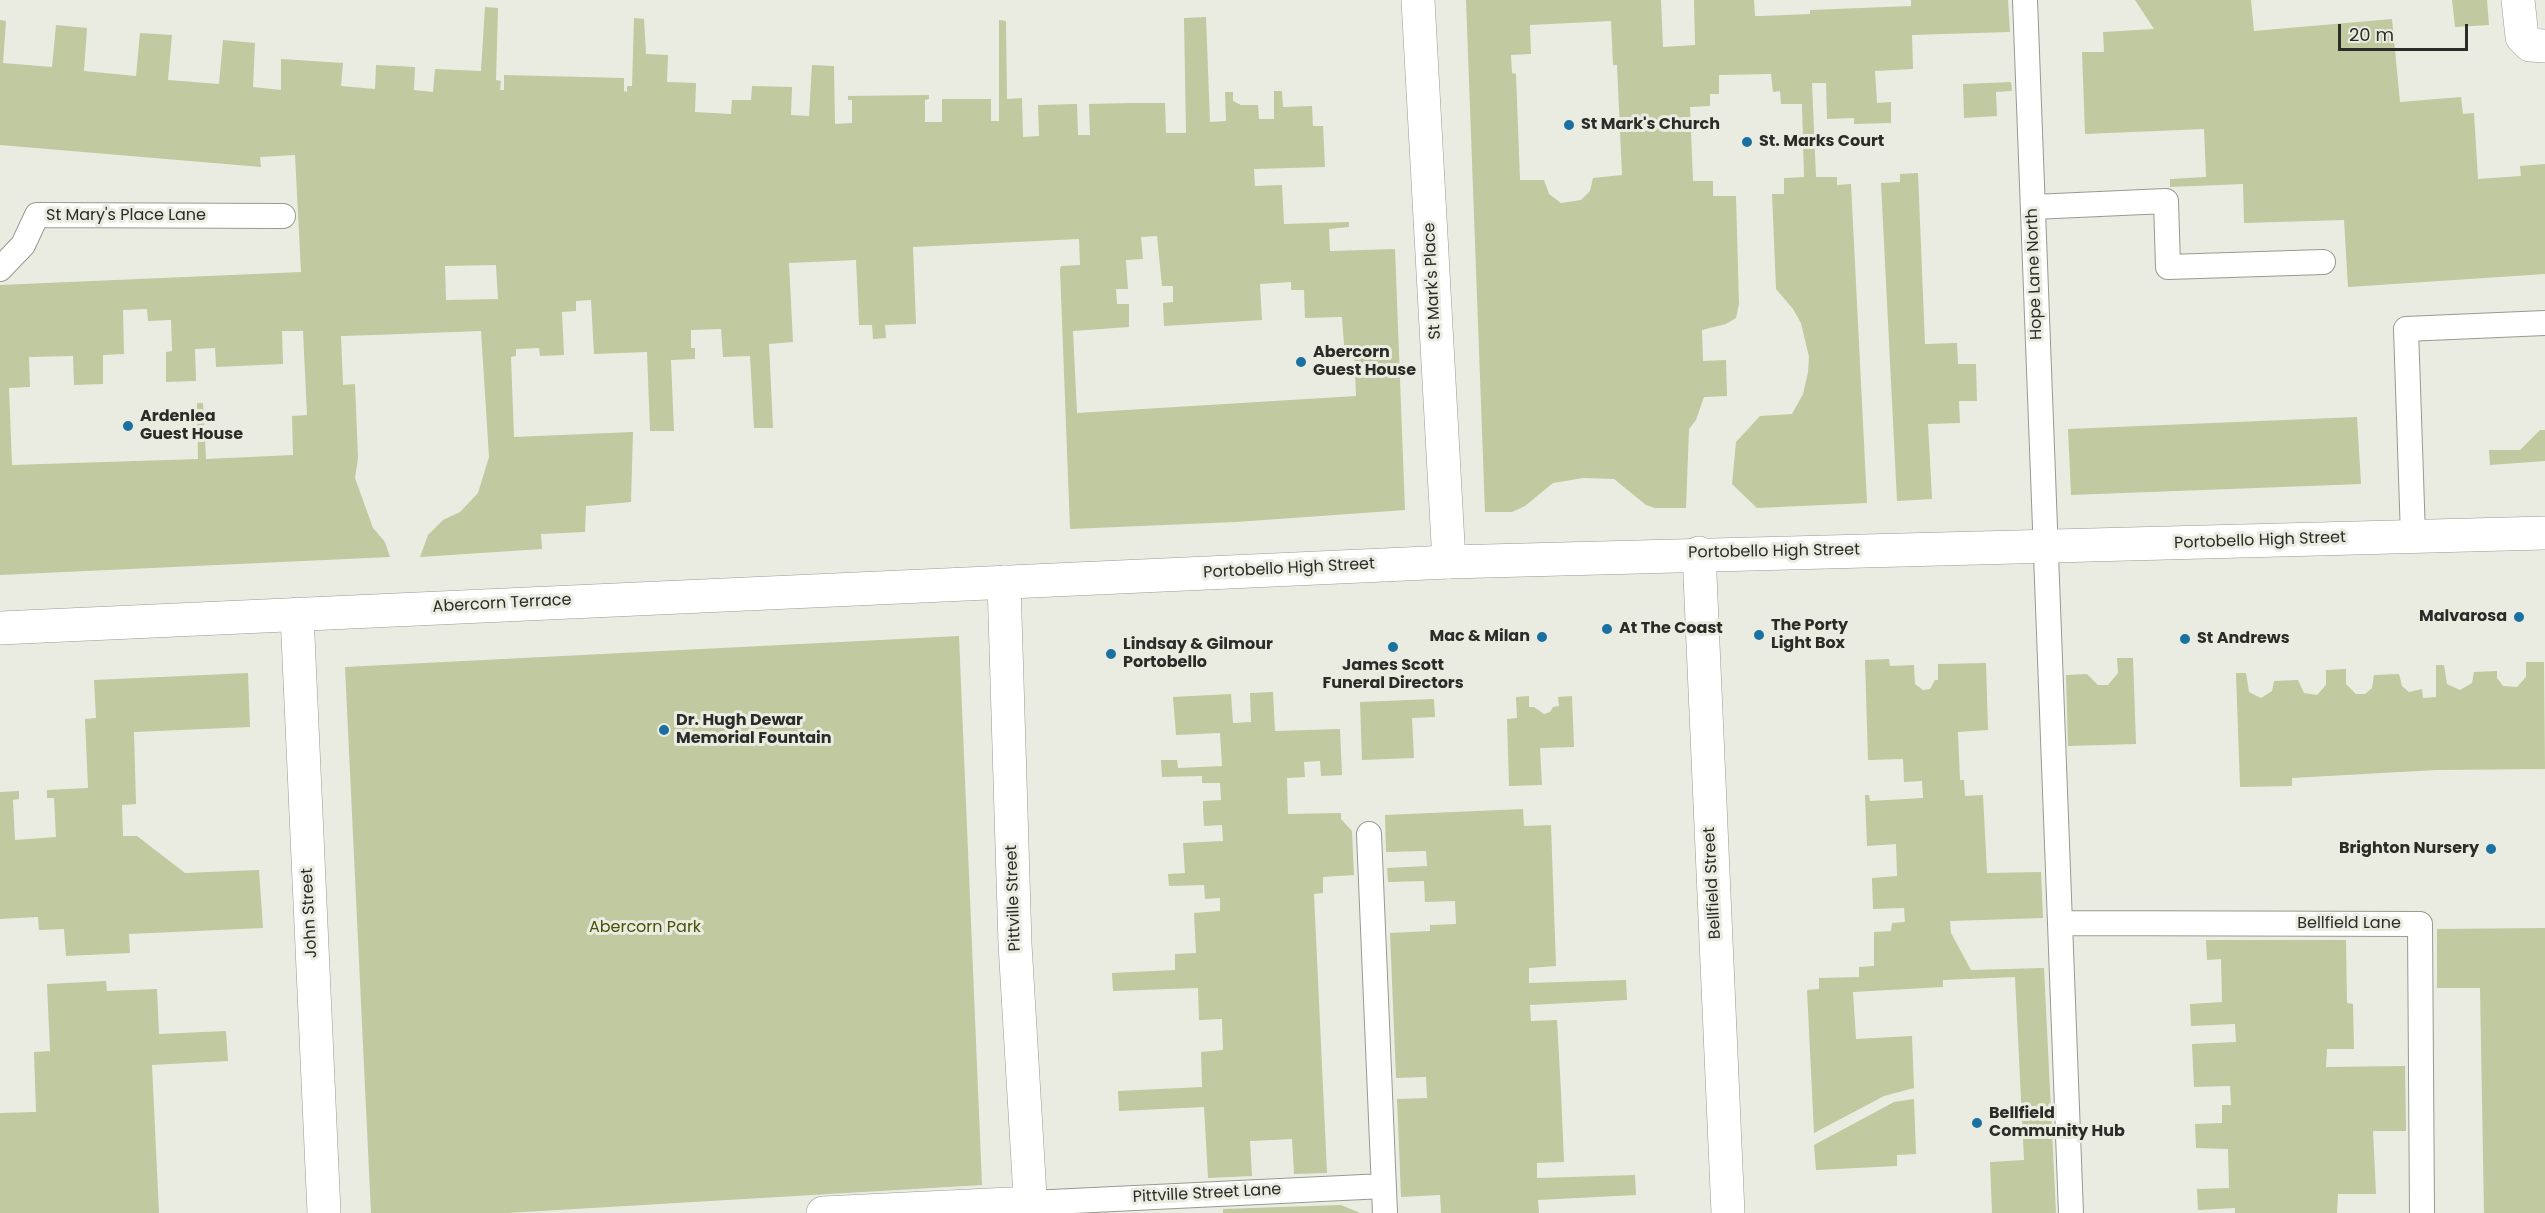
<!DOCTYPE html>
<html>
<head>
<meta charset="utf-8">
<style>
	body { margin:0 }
	#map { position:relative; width:2545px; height:1213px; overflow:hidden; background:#eaece1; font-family:Poppins,sans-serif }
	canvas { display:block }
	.scale { position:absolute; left:2338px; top:24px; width:130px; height:27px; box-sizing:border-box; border:3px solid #2b2c28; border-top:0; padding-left:8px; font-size:18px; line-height:21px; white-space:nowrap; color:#2b2c28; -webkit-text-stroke:4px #eaece1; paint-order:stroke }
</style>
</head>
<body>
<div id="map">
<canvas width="2545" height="1213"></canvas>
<div class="scale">20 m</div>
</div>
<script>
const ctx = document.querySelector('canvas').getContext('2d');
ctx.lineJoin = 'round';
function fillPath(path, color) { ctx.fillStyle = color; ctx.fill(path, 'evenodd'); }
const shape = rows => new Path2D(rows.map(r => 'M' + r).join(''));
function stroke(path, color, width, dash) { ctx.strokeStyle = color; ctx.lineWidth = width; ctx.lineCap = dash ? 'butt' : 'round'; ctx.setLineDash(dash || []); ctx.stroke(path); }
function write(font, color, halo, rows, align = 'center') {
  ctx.font = font + ' Poppins,sans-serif'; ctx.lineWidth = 6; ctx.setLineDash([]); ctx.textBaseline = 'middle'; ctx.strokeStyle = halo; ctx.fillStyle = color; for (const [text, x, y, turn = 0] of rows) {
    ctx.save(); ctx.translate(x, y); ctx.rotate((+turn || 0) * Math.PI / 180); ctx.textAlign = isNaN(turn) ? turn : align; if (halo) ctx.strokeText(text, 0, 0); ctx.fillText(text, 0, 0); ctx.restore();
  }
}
fillPath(shape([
	[1466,0,1661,0,1663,47,1695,45,1694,0,1754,0,1755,16,1761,16,1810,14,1810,10,1911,6,1911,0,2008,0,2010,32,1912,35,1913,69,1875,71,1877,103,1891,102,1891,123,1854,124,1854,118,1827,119,1826,83,1812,83,1816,177,1837,177,1837,185,1851,184,1867,503,1757,508,1732,484,1736,442,1760,416,1792,414,1803,394,1808,372,1809,357,1801,323,1793,309,1776,289,1772,194,1784,194,1784,178,1804,177,1802,104,1781,104,1780,91,1773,92,1771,74,1719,75,1719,94,1710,94,1710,106,1690,107,1693,181,1713,181,1713,196,1736,196,1739,304,1736,318,1726,324,1702,330,1703,361,1726,360,1727,396,1704,397,1696,420,1689,429,1686,508,1655,508,1646,505,1614,479,1583,478,1553,483,1525,506,1512,512,1485,512],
	[1611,21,1613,65,1617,65,1622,175,1593,178,1590,191,1581,200,1561,203,1549,194,1544,180,1520,180,1516,74,1512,73,1511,55,1531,54,1530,25],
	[2135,0,2251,0,2254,31,2392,19,2400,102,2461,97,2463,114,2474,113,2478,179,2521,176,2520,166,2545,164,2545,274,2348,287,2344,220,2244,223,2243,184,2170,187,2170,179,2206,177,2204,129,2085,134,2082,52,2104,52,2103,32,2154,29],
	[2452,0,2487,0,2489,25,2455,27],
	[485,7,498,8,496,80,501,81,500,90,504,90,504,75,624,78,624,91,627,92,627,86,632,86,634,18,644,19,646,54,668,55,667,82,696,83,695,112,731,114,732,100,751,100,752,86,792,87,791,115,809,116,812,65,834,66,835,124,852,123,852,100,848,100,848,96,929,95,929,99,925,100,925,122,942,122,942,99,991,99,991,121,999,121,999,20,1006,21,1007,99,1022,98,1023,137,1039,136,1038,105,1077,104,1078,135,1090,135,1089,104,1131,103,1165,103,1166,133,1186,133,1184,18,1206,17,1210,122,1226,121,1225,92,1233,92,1233,101,1241,105,1258,105,1259,119,1274,119,1274,91,1282,91,1283,107,1312,106,1313,126,1323,126,1325,167,1254,169,1255,186,1282,185,1284,224,1349,222,1349,227,1329,229,1330,251,1395,249,1405,510,1236,522,1070,529,1060,269,1061,266,1080,265,1079,239,913,247,916,324,885,325,886,338,873,339,872,325,859,325,856,260,789,263,793,342,769,344,773,428,754,428,750,356,723,357,721,329,691,330,691,348,695,348,695,359,671,360,674,431,650,431,647,352,594,354,591,300,576,301,576,311,562,312,564,355,540,356,539,348,516,349,516,356,511,357,514,437,633,432,631,502,586,506,585,532,541,534,542,549,420,557,428,535,443,520,460,512,478,493,489,457,481,331,374,335,341,336,343,385,355,384,358,458,355,478,373,528,385,542,390,557,0,575,0,285,301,272,295,155,260,157,261,167,0,145,0,20,6,21,3,63,52,67,56,25,87,28,84,71,136,76,140,33,172,35,168,80,219,84,223,40,255,43,253,87,281,90,281,59,343,63,341,86,375,89,376,65,415,67,414,90,433,92,435,69,481,71],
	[1157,236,1162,286,1173,286,1173,302,1163,303,1164,326,1262,320,1260,284,1291,282,1291,290,1304,290,1305,318,1342,317,1344,345,1354,346,1356,396,1077,413,1073,331,1129,327,1129,304,1117,304,1116,289,1128,289,1126,260,1143,259,1141,237],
	[496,265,498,299,446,300,445,266],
	[147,309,148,321,171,320,172,351,166,352,166,382,196,381,195,349,215,348,216,367,283,364,282,331,303,331,307,415,292,416,293,455,206,459,203,403,197,403,198,459,12,465,9,388,30,387,29,357,73,356,74,385,103,384,103,355,124,354,123,310],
	[2011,82,2012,91,1996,92,1997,116,1964,118,1963,84],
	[1918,173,1925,344,1957,343,1958,364,1976,364,1977,401,1959,401,1960,423,1928,424,1932,499,1897,501,1881,183,1900,182,1900,174],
	[2357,417,2361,484,2071,495,2068,429],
	[2540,430,2545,430,2545,461,2490,465,2489,450,2520,450],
	[959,636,982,1185,507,1213,371,1213,345,667],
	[2117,658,2133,658,2136,744,2068,746,2066,675,2087,674,2098,685,2108,685,2118,673],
	[1889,659,1890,666,1914,665,1915,684,1923,690,1930,689,1935,680,1938,680,1938,664,1986,663,1988,730,1958,732,1960,780,1964,780,1965,796,1983,795,1987,873,2041,872,2043,918,1950,921,1951,933,1971,970,2044,968,2056,1213,1992,1213,1990,1162,2024,1160,2015,977,1943,980,1943,987,1853,992,1856,1039,1912,1036,1914,1088,1884,1096,1814,1133,1807,990,1819,989,1819,978,1859,977,1859,967,1874,966,1874,932,1891,931,1892,923,1905,922,1904,908,1873,909,1872,878,1897,876,1896,844,1867,846,1865,795,1869,795,1870,801,1923,798,1922,781,1904,782,1903,759,1868,760,1865,660],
	[2526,662,2544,662,2545,769,2436,770,2292,778,2292,786,2240,787,2236,673,2246,673,2249,692,2261,698,2272,691,2274,681,2298,680,2304,693,2317,695,2326,685,2326,670,2346,669,2346,684,2356,694,2365,694,2372,688,2374,675,2399,674,2402,686,2409,692,2422,689,2423,698,2436,697,2436,665,2444,665,2447,684,2460,690,2472,683,2474,672,2497,671,2497,678,2503,686,2517,687,2526,677],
	[248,673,250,727,134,732,136,804,122,805,123,836,137,836,185,873,259,870,263,928,129,934,130,953,66,956,64,929,39,930,38,917,0,919,0,792,19,791,19,799,13,800,15,840,56,837,54,798,47,798,47,790,88,788,85,719,96,718,94,680],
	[1273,692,1275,731,1340,729,1342,775,1321,776,1320,761,1304,762,1305,777,1287,778,1288,814,1341,813,1341,819,1352,831,1354,875,1323,877,1323,893,1314,894,1327,1173,1294,1174,1292,1139,1250,1141,1252,1176,1208,1178,1204,1107,1119,1111,1118,1091,1202,1087,1201,1052,1223,1050,1222,1019,1199,1020,1198,988,1113,991,1112,973,1175,970,1175,954,1196,953,1194,913,1220,911,1220,898,1205,899,1204,885,1169,886,1168,874,1185,873,1183,843,1223,841,1222,825,1204,826,1203,808,1203,801,1221,800,1220,783,1202,783,1202,776,1162,777,1161,760,1177,760,1178,768,1222,766,1220,733,1176,735,1173,697,1231,694,1233,723,1251,722,1250,693],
	[1529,696,1529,707,1534,707,1544,714,1550,712,1553,707,1559,706,1558,697,1572,696,1574,747,1540,748,1542,785,1509,786,1507,719,1517,718,1516,697],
	[1434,699,1435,717,1412,718,1414,758,1362,760,1360,702],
	[1523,809,1524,826,1551,825,1556,966,1529,968,1529,983,1626,980,1627,1000,1530,1005,1531,1021,1557,1020,1561,1092,1564,1162,1537,1163,1537,1178,1635,1175,1636,1195,1538,1200,1539,1213,1441,1213,1440,1195,1401,1197,1397,1099,1427,1098,1426,1077,1396,1078,1390,933,1430,931,1430,925,1456,924,1455,901,1425,902,1424,881,1388,882,1387,868,1427,866,1426,851,1386,852,1385,815],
	[2545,928,2545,1213,2484,1213,2480,988,2437,988,2437,929],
	[2206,940,2346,940,2347,1003,2353,1004,2354,1049,2327,1049,2326,1067,2405,1066,2406,1131,2373,1131,2376,1194,2338,1194,2337,1213,2235,1213,2235,1208,2198,1210,2197,1189,2229,1188,2228,1149,2196,1148,2195,1124,2222,1123,2222,1105,2231,1105,2230,1086,2194,1087,2192,1044,2236,1042,2235,1024,2191,1026,2190,1004,2222,1002,2221,959,2207,960],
	[106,981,107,991,157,989,159,1034,226,1031,228,1061,152,1065,159,1213,0,1213,0,1113,36,1112,34,1052,50,1051,47,984],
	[1914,1099,1916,1154,1897,1155,1897,1166,1816,1170,1814,1145,1894,1102],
	[1341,1205,1360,1213,1223,1213,1223,1209]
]), '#c0c99f');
const lane = shape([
	[2025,0,2071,1213],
	[2033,207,2166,201,2168,267,2323,262],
	[0,269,23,245,37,215,283,216],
	[2413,536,2406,329,2545,323],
	[1369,834,1385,1213],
	[2061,923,2420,924,2422,1213],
	[1031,1203,1384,1186]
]);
const street = shape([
	[1418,0,1449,562],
	[2518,0,2522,37,2530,45,2545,46],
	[1699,553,1728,1213],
	[1004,582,1015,944,1031,1213],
	[297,614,324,1213],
	[823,1213,1031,1203]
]);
const secondary = shape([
	[0,628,1449,562,2545,533]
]);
stroke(lane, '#979a90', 26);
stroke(street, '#979a90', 34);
stroke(secondary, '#979a90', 34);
stroke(lane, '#fff', 24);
stroke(street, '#fff', 33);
stroke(secondary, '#fff', 33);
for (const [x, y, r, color] of [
	[1569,125,6,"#1a70a0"],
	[1747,142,6,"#1a70a0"],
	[1301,362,6,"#1a70a0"],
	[128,426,6,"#1a70a0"],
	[2519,617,6,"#1a70a0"],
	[1607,629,6,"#1a70a0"],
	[1759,635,6,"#1a70a0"],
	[1542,637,6,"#1a70a0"],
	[2185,639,6,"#1a70a0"],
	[1393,647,6,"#1a70a0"],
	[1111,654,6,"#1a70a0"],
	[664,730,6,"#1a70a0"],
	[2491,849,6,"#1a70a0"],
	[1977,1123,6,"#1a70a0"]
]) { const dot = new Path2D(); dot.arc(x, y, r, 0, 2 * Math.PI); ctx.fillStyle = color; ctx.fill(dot); stroke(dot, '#eaece1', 2); }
write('bold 16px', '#2b2c28', '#eaece1', [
	["St Mark's Church",1581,125],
	["St. Marks Court",1759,142],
	["Abercorn",1313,353],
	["Guest House",1313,371],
	["Ardenlea",140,417],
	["Guest House",140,435],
	["Malvarosa",2507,617,"right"],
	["The Porty",1771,626],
	["Light Box",1771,644],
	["At The Coast",1619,629],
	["Mac & Milan",1530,637,"right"],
	["St Andrews",2197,639],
	["Lindsay & Gilmour",1123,645],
	["Portobello",1123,663],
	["James Scott",1393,666,"center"],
	["Funeral Directors",1393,684,"center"],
	["Dr. Hugh Dewar",676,721],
	["Memorial Fountain",676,739],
	["Brighton Nursery",2479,849,"right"],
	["Bellfield",1989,1114],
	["Community Hub",1989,1132]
], 'left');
write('16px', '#2b2c28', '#eaece1', [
	["St Mary's Place Lane",126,216],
	["Hope Lane North",2035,274,-92],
	["St Mark's Place",1433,281,-93],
	["Portobello High Street",2260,541,-2],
	["Portobello High Street",1774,552,-1],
	["Portobello High Street",1289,569,-3],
	["Abercorn Terrace",502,604,-3],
	["Bellfield Street",1713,883,-93],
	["Pittville Street",1014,898,-92],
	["John Street",310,913,-93],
	["Bellfield Lane",2349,924],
	["Pittville Street Lane",1207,1194,-3]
]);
write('16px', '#485105', '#eaece1', [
	["Abercorn Park",645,928]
]);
</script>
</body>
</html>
